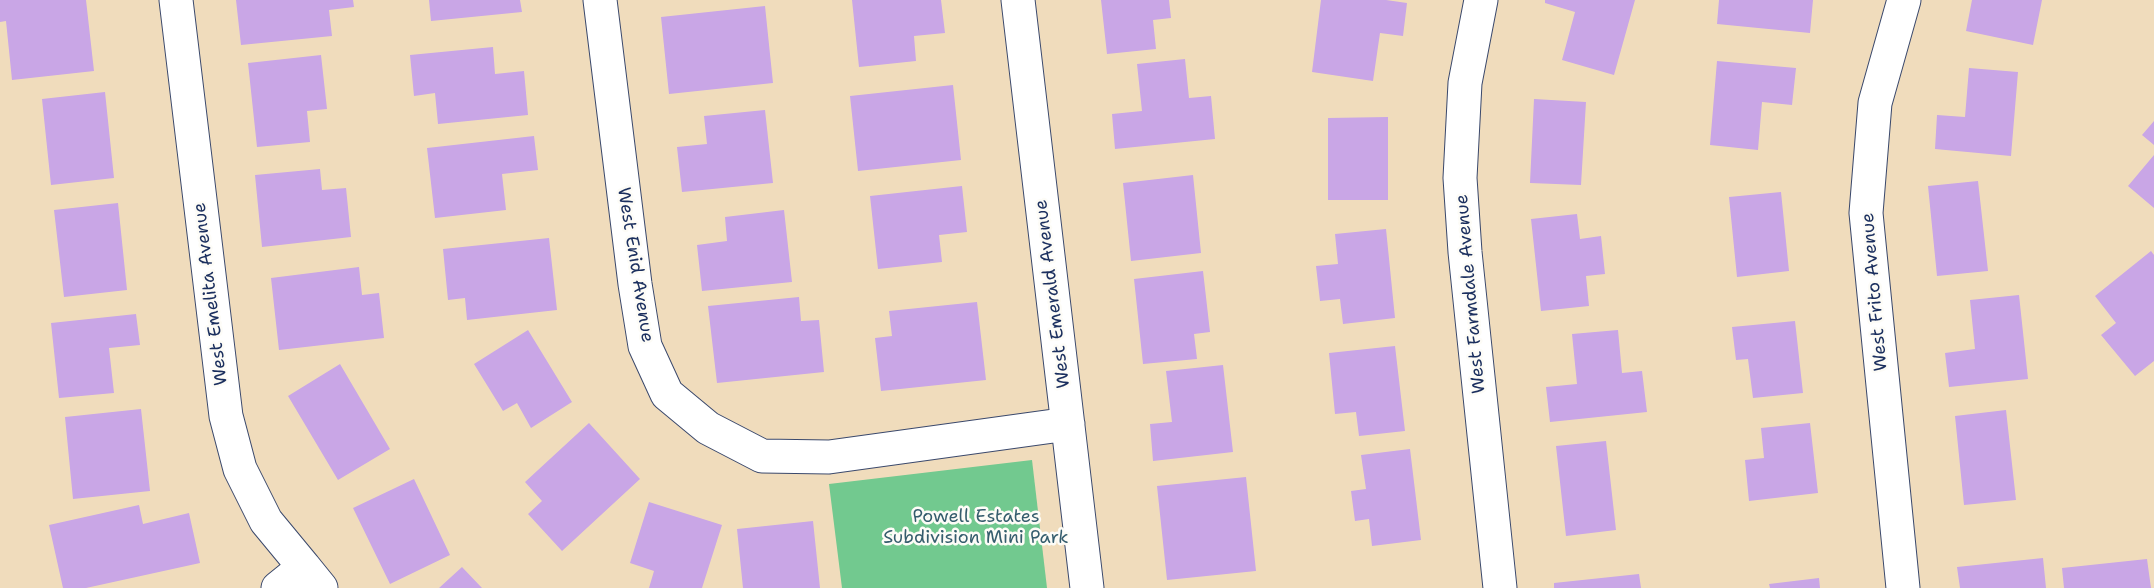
<!DOCTYPE html>
<html>
<head>
<meta charset="utf-8">
<style>
	body { margin:0 }
	canvas { display:block; background:#f0dcbc }
</style>
</head>
<body>
<canvas width="2154" height="588"></canvas>
<script>
const ctx = document.querySelector('canvas').getContext('2d');
ctx.lineJoin = 'round';
function fillPath(path, color) { ctx.fillStyle = color; ctx.fill(path, 'evenodd'); }
const shape = rows => new Path2D(rows.map(r => 'M' + r).join(''));
function stroke(path, color, width, dash) { ctx.strokeStyle = color; ctx.lineWidth = width; ctx.lineCap = dash ? 'butt' : 'round'; ctx.setLineDash(dash || []); ctx.stroke(path); }
function write(font, color, halo, rows, align = 'center') {
  ctx.font = font + ' "Shantell Sans",sans-serif'; ctx.lineWidth = 5; ctx.setLineDash([]); ctx.textBaseline = 'middle'; ctx.strokeStyle = halo; ctx.fillStyle = color; for (const [text, x, y, turn = 0] of rows) {
    ctx.save(); ctx.translate(x, y); ctx.rotate((+turn || 0) * Math.PI / 180); ctx.textAlign = isNaN(turn) ? turn : align; if (halo) ctx.strokeText(text, 0, 0); ctx.fillText(text, 0, 0); ctx.restore();
  }
}
fillPath(shape([
	[1032,460,1047,588,842,588,829,484]
]), '#72c98f');
fillPath(shape([
	[0,0,86,0,94,71,12,80,6,21,0,22],
	[236,0,353,0,354,7,329,10,332,36,241,45],
	[429,0,520,0,522,12,431,21],
	[852,0,941,0,945,33,914,36,916,61,859,67],
	[1101,0,1169,0,1171,18,1153,20,1156,49,1107,54],
	[1321,0,1386,0,1407,3,1403,36,1380,33,1373,81,1312,72],
	[1545,0,1635,0,1614,75,1562,60,1575,12,1545,3],
	[1719,0,1813,0,1810,33,1717,24],
	[1972,0,2042,0,2033,45,1966,31],
	[765,6,773,83,669,94,661,17],
	[493,47,495,74,524,71,528,115,438,124,435,93,414,96,410,55],
	[321,55,327,109,307,111,310,142,257,147,248,63],
	[1185,59,1189,98,1211,96,1215,139,1115,149,1112,114,1142,111,1137,64],
	[1717,61,1796,68,1792,105,1762,102,1758,150,1710,145],
	[1969,68,2018,72,2011,156,1935,149,1937,115,1965,117],
	[953,85,961,160,858,171,850,96],
	[105,92,114,178,51,185,42,99],
	[1534,99,1586,102,1581,185,1530,183],
	[765,110,773,183,682,192,677,147,707,144,704,116],
	[1388,117,1388,200,1328,200,1328,118],
	[2154,121,2154,145,2142,135],
	[534,136,538,170,502,174,506,210,435,218,427,148],
	[2154,155,2154,208,2128,186],
	[320,169,322,190,346,188,351,237,262,247,255,175],
	[1193,175,1201,253,1131,261,1123,183],
	[1978,181,1988,271,1937,276,1928,186],
	[962,186,967,232,939,235,942,262,878,269,870,196],
	[1781,192,1789,271,1737,277,1729,197],
	[118,203,127,290,64,297,54,210],
	[784,210,792,282,702,291,697,245,727,241,725,217],
	[1577,214,1580,239,1601,236,1605,274,1586,276,1589,306,1541,311,1531,219],
	[1386,229,1395,318,1343,324,1340,299,1320,301,1316,266,1338,264,1335,234],
	[549,238,557,310,467,320,465,298,448,300,443,249],
	[2151,251,2154,255,2154,361,2135,376,2101,335,2116,323,2095,296],
	[359,267,362,295,379,293,384,338,279,350,271,278],
	[1203,271,1210,332,1194,334,1197,359,1143,364,1134,279],
	[2019,295,2028,379,1949,387,1945,353,1975,349,1970,300],
	[799,297,801,321,819,320,824,372,717,383,708,306],
	[977,302,986,380,881,391,875,338,892,336,889,311],
	[136,314,140,345,109,348,114,393,59,398,51,323],
	[1795,321,1803,393,1753,398,1748,359,1736,360,1732,327],
	[528,330,572,402,531,428,517,403,503,411,474,364],
	[1618,330,1622,373,1642,371,1647,412,1550,422,1546,387,1577,384,1572,334],
	[1395,346,1405,431,1359,436,1356,412,1335,414,1329,353],
	[340,364,390,449,338,480,288,396],
	[1223,365,1233,452,1153,461,1150,424,1172,422,1166,371],
	[141,409,150,491,73,499,65,417],
	[2006,410,2016,500,1964,505,1955,416],
	[589,423,640,479,562,551,528,514,542,501,525,482],
	[1810,423,1818,493,1749,501,1745,460,1764,458,1761,428],
	[1606,441,1616,530,1566,536,1556,446],
	[1410,449,1421,540,1372,546,1369,519,1355,521,1351,491,1366,489,1361,455],
	[1246,477,1256,571,1167,580,1157,486],
	[414,479,450,555,390,584,353,508],
	[649,502,722,525,702,588,649,588,654,571,630,563],
	[139,505,143,524,189,513,200,563,86,588,63,588,49,525],
	[813,521,820,588,743,588,737,529],
	[2043,558,2046,588,1960,588,1957,567],
	[2147,559,2151,588,2064,588,2062,568],
	[462,567,482,588,439,588],
	[1639,574,1641,588,1554,588,1554,583],
	[1819,578,1820,588,1770,588,1769,584]
]), '#c9a6e6');
const minor = shape([
	[176,0,226,416,240,469,266,521,304,567],
	[600,0,635,284,645,346,667,394,708,428,762,456,829,457,1068,424],
	[1018,0,1087,588],
	[1481,0,1465,83,1460,178,1465,252,1500,588],
	[278,588,304,567,321,588],
	[1903,588,1866,213,1875,103,1904,0]
]);
stroke(minor, '#3b496c', 35);
stroke(minor, '#fff', 33);
write('18px', '#1b2f5e', '#fdfcf7', [
	["West Enid Avenue",635,265,81],
	["West Frito Avenue",1875,292,-95],
	["West Emelita Avenue",211,294,-97],
	["West Emerald Avenue",1053,294,-97],
	["West Farmdale Avenue",1471,294,-95]
]);
write('18px', '#355d6d', '#fdfcf7', [
	["Powell Estates",976,517],
	["Subdivision Mini Park",976,538]
]);
</script>
</body>
</html>
